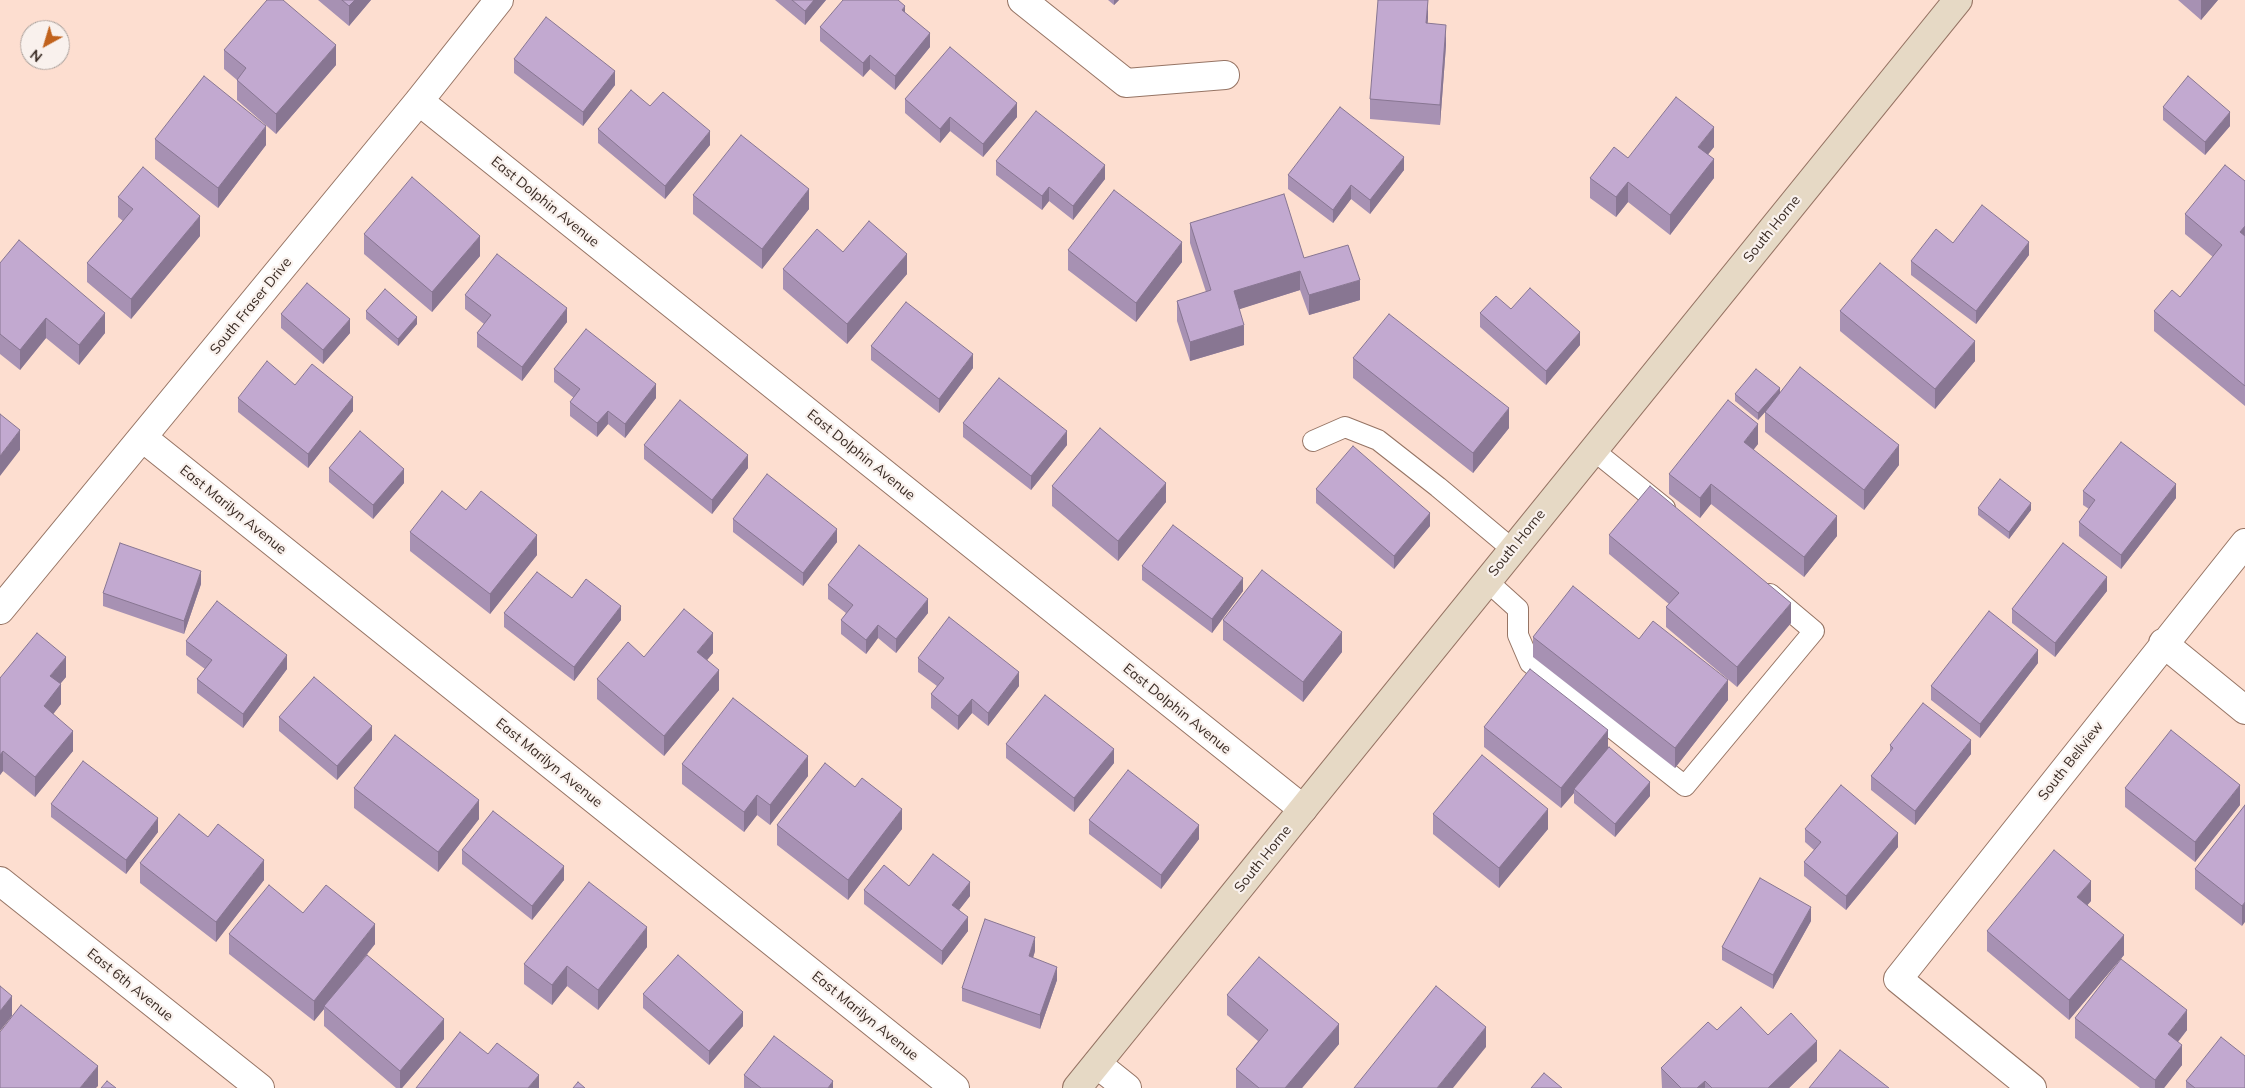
<!DOCTYPE html>
<html>
<head>
<meta charset="utf-8">
<style>
	body { margin:0 }
	#map { position:relative; width:2245px; height:1088px; overflow:hidden; background:#fdded0; font-family:Mulish,sans-serif }
	canvas { display:block }
	.north { position:absolute; left:20px; top:20px; width:50px; height:50px; box-sizing:border-box; background:#f9f1ed; border:1px solid #aca29d; border-radius:50%; rotate:219deg; font-size:14px; font-weight:700; line-height:20px; text-align:center; color:#392b24 }
	.north::after { content:''; display:block; margin:auto; width:18px; height:22px; background:#c1621c; clip-path:polygon(50% 0,100% 100%,50% 72%,0 100%) }
</style>
</head>
<body>
<div id="map">
<canvas width="2245" height="1088"></canvas>
<div class="north">N</div>
</div>
<script>
const ctx = document.querySelector('canvas').getContext('2d');
ctx.lineJoin = 'round';
const shape = rows => new Path2D(rows.map(r => 'M' + r).join(''));
function stroke(path, color, width, dash) { ctx.strokeStyle = color; ctx.lineWidth = width; ctx.lineCap = dash ? 'butt' : 'round'; ctx.setLineDash(dash || []); ctx.stroke(path); }
function fillPath(path, color) { ctx.fillStyle = color; ctx.fill(path, 'evenodd'); }
function write(font, color, halo, rows, align = 'center') {
  ctx.font = font + ' Mulish,sans-serif'; ctx.lineWidth = 4.5; ctx.setLineDash([]); ctx.textBaseline = 'middle'; ctx.strokeStyle = halo; ctx.fillStyle = color; for (const [text, x, y, turn = 0] of rows) {
    ctx.save(); ctx.translate(x, y); ctx.rotate((+turn || 0) * Math.PI / 180); ctx.textAlign = isNaN(turn) ? turn : align; if (halo) ctx.strokeText(text, 0, 0); ctx.fillText(text, 0, 0); ctx.restore();
  }
}
const lane = shape([
	[1313,441,1345,427,1378,440,1438,487,1512,549],
	[1592,449,1665,508],
	[1487,581,1518,609,1518,635,1530,663,1685,786,1814,631,1770,594]
]);
const street = shape([
	[1022,0,1126,83,1225,75],
	[419,101,1303,809],
	[143,438,955,1088],
	[0,610,419,101,499,0],
	[2163,643,2245,710],
	[0,881,260,1088],
	[1097,1064,1127,1088],
	[2032,1088,1898,979,2245,543]
]);
const secondary = shape([
	[1077,1088,1958,0]
]);
stroke(lane, '#967464', 22);
stroke(street, '#967464', 30);
stroke(secondary, '#967464', 30);
stroke(lane, '#fff', 20);
stroke(street, '#fff', 28);
stroke(secondary, '#e6d9c5', 28);
fillPath(shape([
	[318,0,371,0,349,26],
	[775,0,826,0,805,25],
	[1108,0,1119,0,1114,5],
	[2178,0,2218,0,2201,20],
	[905,13,930,47,895,90,870,69,863,77,820,41,820,27],
	[1428,19,1427,23,1446,45,1440,125,1370,119,1370,99],
	[224,50,336,65,276,134,237,100,237,80,224,69],
	[514,59,615,85,583,126,514,73],
	[905,99,1017,117,983,157,950,131,940,143,905,113],
	[650,106,710,145,665,199,598,143,598,129],
	[2163,107,2230,126,2205,155,2163,120],
	[155,139,266,145,218,208,155,159],
	[1714,147,1708,154,1714,178,1670,235,1628,202,1616,217,1590,198,1590,178,1628,158],
	[996,161,1105,179,1073,220,1049,201,1042,210,996,175],
	[1404,170,1370,214,1351,199,1333,223,1288,189,1288,175],
	[2245,181,2245,406,2154,331,2154,311,2180,297,2213,257,2185,234,2185,214],
	[693,195,809,209,762,269,693,214],
	[118,197,200,236,131,319,87,282,87,263,123,221,118,217],
	[1190,223,1304,258,1360,300,1309,315,1300,290,1239,309,1244,345,1190,361,1177,321,1177,301,1206,292,1190,243],
	[364,234,480,256,432,312,364,254],
	[1953,243,2029,255,1976,324,1911,275,1911,261],
	[1068,250,1182,262,1136,322,1068,270],
	[843,252,907,274,847,344,783,289,783,269],
	[0,263,105,333,79,365,46,338,20,370,0,354],
	[465,295,567,322,522,381,477,347,477,333,484,324,465,309],
	[1511,309,1580,345,1546,385,1480,327,1480,313],
	[366,311,417,324,398,346,366,319],
	[1840,311,1975,361,1935,409,1840,331],
	[281,314,350,333,323,364,281,328],
	[871,346,973,368,939,413,871,360],
	[1353,358,1509,428,1473,473,1353,378],
	[554,369,656,398,625,438,608,424,597,437,570,416,570,402,574,398,554,382],
	[295,385,353,411,308,468,238,412,238,398],
	[1735,394,1780,394,1899,465,1864,510,1765,432,1765,412,1758,420,1735,401],
	[963,423,1067,445,1031,490,963,437],
	[1758,444,1753,450,1837,536,1804,577,1711,504,1700,518,1669,494,1669,474],
	[644,445,748,468,712,514,644,459],
	[329,468,404,483,373,519,329,482],
	[1052,486,1166,502,1118,561,1052,506],
	[1316,489,1430,526,1394,569,1316,503],
	[2083,491,2176,498,2121,569,2079,536,2079,522,2089,509,2083,505],
	[1978,508,2031,510,2009,539,1978,515],
	[733,519,837,542,803,586,733,532],
	[410,532,537,555,490,614,410,551],
	[1609,535,1791,623,1737,687,1666,627,1666,607,1669,604,1609,554],
	[1142,566,1243,591,1212,633,1142,580],
	[201,584,184,634,103,606,103,593],
	[828,585,928,613,896,653,878,638,866,654,841,634,841,620,846,613,828,599],
	[2107,591,2055,657,2012,623,2012,609],
	[572,598,621,620,574,681,504,627,504,613],
	[1223,620,1342,652,1303,702,1223,640],
	[1533,637,1639,639,1728,700,1675,768,1533,657],
	[186,641,287,669,243,728,197,693,197,679,205,669,186,655],
	[713,653,707,660,719,690,664,756,597,699,597,679,644,657],
	[918,658,1019,686,988,726,972,713,958,730,931,708,931,694,937,686,918,672],
	[2038,663,1980,738,1931,700,1931,686],
	[66,677,60,684,61,704,53,714,73,751,35,797,3,771,0,775,0,678],
	[279,717,372,740,337,780,279,731],
	[1484,727,1608,748,1650,796,1615,837,1574,803,1574,793,1561,808,1484,747],
	[1006,744,1114,763,1074,812,1006,758],
	[1890,745,1971,754,1915,825,1871,790,1871,776,1890,752],
	[682,764,808,776,770,825,757,815,744,832,682,784],
	[855,787,902,829,848,900,777,845,777,825],
	[354,788,479,819,438,872,354,808],
	[2125,788,2240,805,2195,862,2125,807],
	[51,804,158,832,126,874,51,817],
	[2245,805,2242,926,2195,889,2195,869],
	[1433,814,1548,829,1499,888,1433,834],
	[1089,820,1199,839,1161,889,1089,834],
	[1805,829,1898,847,1846,910,1804,876,1804,862,1814,850,1805,842],
	[462,850,564,880,532,920,462,864],
	[140,863,264,880,216,942,140,883],
	[909,886,970,896,959,910,968,931,942,965,864,904,864,890],
	[2091,901,2087,905,2124,955,2069,1020,1987,951,1987,931],
	[303,913,375,944,360,963,444,1039,402,1088,396,1088,324,1026,324,1009,314,1021,229,954,229,934],
	[1811,921,1773,989,1722,960,1722,947],
	[647,947,598,1010,567,986,552,1005,524,984,524,964],
	[1035,951,1033,958,1057,980,1040,1029,962,1001,962,988],
	[643,994,743,1026,709,1065,643,1008],
	[1227,995,1339,1044,1302,1088,1236,1088,1236,1069,1258,1041,1227,1015],
	[2075,1018,2187,1030,2178,1042,2182,1065,2164,1088,2140,1088,2075,1038],
	[1717,1030,1768,1035,1817,1061,1789,1088,1662,1088,1661,1068],
	[744,1075,833,1088,744,1088],
	[2186,1081,2245,1088,2186,1088]
]), '#a791b3');
fillPath(shape([
	[355,0,371,0,349,26,349,6],
	[814,0,826,0,805,25,805,11],
	[1114,0,1119,0,1114,5],
	[1428,0,1428,19,1426,43,1426,23],
	[2201,0,2218,0,2201,20],
	[905,6,905,19,902,10],
	[1446,25,1446,45,1440,125,1440,105],
	[930,33,930,47,895,90,895,76],
	[336,45,336,65,276,134,276,114],
	[870,55,870,69,863,77,863,63],
	[615,71,615,85,583,126,583,112],
	[1017,103,1017,117,983,157,983,144],
	[2230,112,2230,126,2205,155,2205,142],
	[950,117,950,131,940,143,940,129],
	[266,126,266,145,218,208,218,188],
	[1714,127,1714,147,1698,167,1698,147],
	[710,131,710,145,665,199,665,186],
	[1404,157,1404,170,1370,214,1370,200],
	[1714,159,1714,178,1670,235,1670,215],
	[1105,165,1105,179,1073,220,1073,206],
	[1628,182,1628,202,1616,217,1616,197],
	[1351,185,1351,199,1333,223,1333,210],
	[1049,187,1049,201,1042,210,1042,196],
	[809,189,809,209,762,269,762,249],
	[200,216,200,236,131,319,131,299],
	[2245,226,2245,246,2240,232],
	[480,236,480,256,432,312,432,292],
	[1182,242,1182,262,1136,322,1136,303],
	[2029,242,2029,255,1976,324,1976,311],
	[907,254,907,274,847,344,847,324],
	[1300,271,1300,290,1234,311,1234,291],
	[1360,280,1360,300,1309,315,1309,295],
	[567,308,567,322,522,381,522,367],
	[105,313,105,333,79,365,79,345],
	[417,317,417,324,398,346,398,339],
	[46,318,46,338,20,370,20,350],
	[350,319,350,333,323,364,323,350],
	[1244,325,1244,345,1190,361,1190,342],
	[1580,332,1580,345,1546,385,1546,371],
	[1975,341,1975,361,1935,409,1935,389],
	[973,354,973,368,939,413,939,399],
	[656,384,656,398,625,438,625,424],
	[1780,388,1780,395,1758,420,1758,413],
	[353,397,353,411,308,468,308,454],
	[1509,408,1509,428,1473,473,1473,453],
	[608,411,608,424,597,437,597,423],
	[1758,424,1758,444,1744,462,1744,442],
	[20,430,20,450,0,476,0,456],
	[1067,431,1067,445,1031,490,1031,476],
	[1899,445,1899,465,1864,510,1864,490],
	[748,455,748,468,712,514,712,500],
	[404,469,404,483,373,519,373,505],
	[1166,483,1166,502,1118,561,1118,541],
	[1711,484,1711,504,1700,518,1700,498],
	[2176,484,2176,498,2121,569,2121,555],
	[2031,503,2031,510,2009,539,2009,532],
	[1430,513,1430,526,1394,569,1394,556],
	[1837,516,1837,536,1804,577,1804,557],
	[837,529,837,542,803,586,803,573],
	[537,535,537,555,490,614,490,594],
	[201,571,201,584,184,634,184,621],
	[2107,577,2107,591,2055,657,2055,643],
	[1243,578,1243,591,1212,633,1212,619],
	[928,599,928,613,896,653,896,639],
	[1791,603,1791,623,1737,687,1737,667],
	[621,606,621,620,574,681,574,667],
	[878,625,878,638,866,654,866,640],
	[1342,632,1342,652,1303,702,1303,682],
	[713,633,713,653,697,672,697,652],
	[2038,650,2038,663,1980,738,1980,724],
	[287,655,287,669,243,728,243,714],
	[66,657,66,677,50,696,50,676],
	[719,670,719,690,664,756,664,736],
	[1019,672,1019,686,988,726,988,713],
	[1728,680,1728,700,1675,768,1675,748],
	[61,684,61,704,44,726,44,706],
	[972,699,972,713,958,730,958,716],
	[372,726,372,740,337,780,337,766],
	[1608,730,1608,750,1574,789,1574,793,1561,808,1561,788],
	[73,731,73,751,35,797,35,777],
	[1971,740,1971,754,1915,825,1915,811],
	[1114,749,1114,763,1074,812,1074,798],
	[3,751,3,771,0,775,0,755],
	[808,756,808,776,770,825,770,805],
	[1650,782,1650,796,1615,837,1615,824],
	[2240,785,2240,805,2195,862,2195,842],
	[757,795,757,815,744,832,744,812],
	[479,800,479,819,438,872,438,852],
	[902,809,902,829,848,900,848,880],
	[1548,809,1548,829,1499,888,1499,868],
	[158,818,158,832,126,874,126,860],
	[1199,825,1199,839,1161,889,1161,875],
	[1898,833,1898,847,1846,910,1846,896],
	[264,860,264,880,216,942,216,922],
	[564,866,564,880,532,920,532,906],
	[2091,881,2091,901,2077,917,2077,897],
	[970,882,970,896,952,919,952,905],
	[2245,902,2245,922,2242,926,2242,906],
	[1811,907,1811,921,1773,989,1773,975],
	[968,917,968,931,942,965,942,951],
	[375,924,375,944,325,1007,324,1006,324,1009,314,1021,314,1001],
	[647,927,647,947,598,1010,598,990],
	[2124,935,2124,955,2069,1020,2069,1000],
	[1035,937,1035,951,1029,970,1029,956],
	[567,966,567,986,552,1005,552,985],
	[1057,967,1057,980,1040,1029,1040,1015],
	[12,996,12,1016,0,1031,0,1011],
	[2187,1010,2187,1030,2168,1054,2168,1034],
	[743,1012,743,1026,709,1065,709,1051],
	[444,1019,444,1039,402,1088,400,1088,400,1071],
	[1339,1024,1339,1044,1302,1088,1285,1088],
	[1486,1027,1486,1047,1453,1088,1437,1088],
	[1817,1041,1817,1061,1789,1088,1768,1088],
	[2182,1045,2182,1065,2164,1088,2155,1088,2155,1080],
	[98,1066,98,1086,96,1088,80,1088],
	[539,1075,539,1088,528,1088],
	[833,1081,833,1088,828,1088],
	[1705,1081,1705,1088,1697,1088]
]), '#887692');
const building = shape([
	[267,0,283,0,336,45,276,114,237,80,246,68,224,50,267,0],
	[342,0,355,0,349,6,342,0],
	[792,0,814,0,805,11,792,0],
	[843,0,898,0,905,6,902,10,930,33,895,76,870,55,863,63,820,27,843,0],
	[1378,0,1428,0,1426,23,1446,25,1440,105,1370,99,1378,0],
	[546,17,615,71,583,112,514,59,546,17],
	[950,47,1017,103,983,144,950,117,940,129,905,99,950,47],
	[204,76,266,126,218,188,155,139,204,76],
	[2188,76,2230,112,2205,142,2163,107,2188,76],
	[631,90,650,106,663,92,710,131,665,186,598,129,631,90],
	[1676,97,1714,127,1698,147,1714,159,1670,215,1628,182,1616,197,1590,178,1614,147,1628,158,1676,97],
	[1340,107,1404,157,1370,200,1351,185,1333,210,1288,175,1340,107],
	[1036,111,1105,165,1073,206,1049,187,1042,196,996,161,1036,111],
	[741,135,809,189,762,249,693,195,741,135],
	[2225,165,2245,181,2245,226,2240,232,2245,236,2245,386,2154,311,2172,290,2180,297,2222,245,2185,214,2225,165],
	[143,167,200,216,131,299,87,263,133,209,118,197,143,167],
	[412,177,480,236,432,292,364,234,412,177],
	[1114,190,1182,242,1136,303,1068,250,1114,190],
	[1284,194,1304,258,1348,245,1360,280,1309,295,1300,271,1234,291,1244,325,1190,342,1177,301,1211,290,1190,223,1284,194],
	[1982,205,2029,242,1976,311,1911,261,1936,229,1953,243,1982,205],
	[869,221,907,254,847,324,783,269,817,229,843,252,869,221],
	[19,240,105,313,79,345,46,318,20,350,0,334,0,263,19,240],
	[497,254,567,308,522,367,477,333,491,315,465,295,497,254],
	[1880,263,1975,341,1935,389,1840,311,1880,263],
	[307,283,350,319,323,350,281,314,307,283],
	[1530,288,1580,332,1546,371,1480,313,1496,296,1511,309,1530,288],
	[385,289,417,317,398,339,366,311,385,289],
	[906,302,973,354,939,399,871,346,906,302],
	[1389,314,1509,408,1473,453,1353,358,1389,314],
	[586,329,656,384,625,424,608,411,597,423,570,402,580,389,554,369,586,329],
	[267,361,295,385,312,364,353,397,308,454,238,398,267,361],
	[1800,367,1899,445,1864,490,1765,412,1800,367],
	[1756,369,1780,388,1758,413,1735,394,1756,369],
	[999,378,1067,431,1031,476,963,423,999,378],
	[680,400,748,455,712,500,644,445,680,400],
	[1728,400,1758,424,1744,442,1837,516,1804,557,1711,484,1700,498,1669,474,1728,400],
	[0,414,20,430,0,456,0,414],
	[1100,428,1166,483,1118,541,1052,486,1100,428],
	[360,431,404,469,373,505,329,468,360,431],
	[2121,442,2176,484,2121,555,2079,522,2095,500,2083,491,2121,442],
	[1353,446,1430,513,1394,556,1316,489,1353,446],
	[767,474,837,529,803,573,733,519,767,474],
	[2000,479,2031,503,2009,532,1978,508,2000,479],
	[1650,486,1791,603,1737,667,1666,607,1679,593,1609,535,1650,486],
	[442,491,466,510,481,491,537,535,490,594,410,532,442,491],
	[1173,525,1243,578,1212,619,1142,566,1173,525],
	[120,543,201,571,184,621,103,593,120,543],
	[2063,543,2107,577,2055,643,2012,609,2063,543],
	[859,545,928,599,896,639,878,625,866,640,841,620,853,605,828,585,859,545],
	[1262,570,1342,632,1303,682,1223,620,1262,570],
	[537,572,572,598,586,579,621,606,574,667,504,613,537,572],
	[1573,586,1639,639,1653,621,1728,680,1675,748,1533,637,1573,586],
	[217,601,287,655,243,714,197,679,212,660,186,641,217,601],
	[684,609,713,633,697,652,719,670,664,736,597,679,628,642,644,657,684,609],
	[1989,611,2038,650,1980,724,1931,686,1989,611],
	[949,617,1019,672,988,713,972,699,958,716,931,694,944,678,918,658,949,617],
	[37,633,66,657,50,676,61,684,44,706,73,731,35,777,3,751,0,755,0,678,37,633],
	[1530,669,1608,730,1561,788,1484,727,1530,669],
	[314,677,372,726,337,766,279,717,314,677],
	[1045,695,1114,749,1074,798,1006,744,1045,695],
	[733,698,808,756,770,805,757,795,744,812,682,764,733,698],
	[1923,703,1971,740,1915,811,1871,776,1893,748,1890,745,1923,703],
	[2171,730,2240,785,2195,842,2125,788,2171,730],
	[395,735,479,800,438,852,354,788,395,735],
	[1609,747,1650,782,1615,824,1574,789,1609,747],
	[1482,755,1548,809,1499,868,1433,814,1482,755],
	[83,761,158,818,126,860,51,804,83,761],
	[825,763,855,787,862,778,902,809,848,880,777,825,825,763],
	[1128,770,1199,825,1161,875,1089,820,1128,770],
	[1841,785,1898,833,1846,896,1804,862,1821,842,1805,829,1841,785],
	[2245,805,2245,902,2242,906,2195,869,2245,805],
	[493,811,564,866,532,906,462,850,493,811],
	[179,814,208,837,218,824,264,860,216,922,140,863,179,814],
	[2054,850,2091,881,2077,897,2124,935,2069,1000,1987,931,2054,850],
	[933,854,970,882,952,905,968,917,942,951,864,890,884,865,909,886,933,854],
	[1760,878,1811,907,1773,975,1722,947,1760,878],
	[589,882,647,927,598,990,567,966,552,985,524,964,589,882],
	[269,885,303,913,326,885,375,924,314,1001,229,934,269,885],
	[985,919,1035,937,1029,956,1057,967,1040,1015,962,988,985,919],
	[367,955,444,1019,400,1071,324,1006,367,955],
	[678,955,743,1012,709,1051,643,994,678,955],
	[1259,957,1339,1024,1285,1088,1259,1088,1236,1069,1268,1030,1227,995,1259,957],
	[2121,959,2187,1010,2168,1034,2182,1045,2155,1080,2075,1018,2121,959],
	[0,986,12,996,0,1011,0,986],
	[1436,986,1486,1027,1437,1088,1354,1088,1436,986],
	[21,1005,98,1066,80,1088,0,1088,0,1032,21,1005],
	[1741,1007,1768,1035,1791,1013,1817,1041,1768,1088,1712,1088,1705,1081,1697,1088,1681,1088,1661,1068,1708,1022,1717,1030,1741,1007],
	[460,1032,488,1054,497,1043,539,1075,528,1088,416,1088,460,1032],
	[774,1036,833,1081,828,1088,761,1088,744,1075,774,1036],
	[2221,1037,2245,1056,2245,1088,2195,1088,2186,1081,2221,1037],
	[1840,1050,1889,1088,1809,1088,1840,1050],
	[1544,1073,1562,1088,1531,1088,1544,1073],
	[107,1081,116,1088,101,1088,107,1081],
	[578,1082,585,1088,573,1088,578,1082]
]);
fillPath(building, '#c2a9d0');
stroke(building, '#887692', 1);
write('14px', '#392b24', '#f9f1ed', [
	["East Dolphin Avenue",545,202,39],
	["South Horne",1772,229,-51],
	["South Fraser Drive",251,306,-51],
	["East Dolphin Avenue",861,455,39],
	["East Marilyn Avenue",233,510,39],
	["South Horne",1517,543,-51],
	["East Dolphin Avenue",1177,709,39],
	["South Bellview",2071,761,-52],
	["East Marilyn Avenue",549,763,39],
	["South Horne",1263,859,-51],
	["East 6th Avenue",130,985,39],
	["East Marilyn Avenue",865,1016,39]
]);
</script>
</body>
</html>
